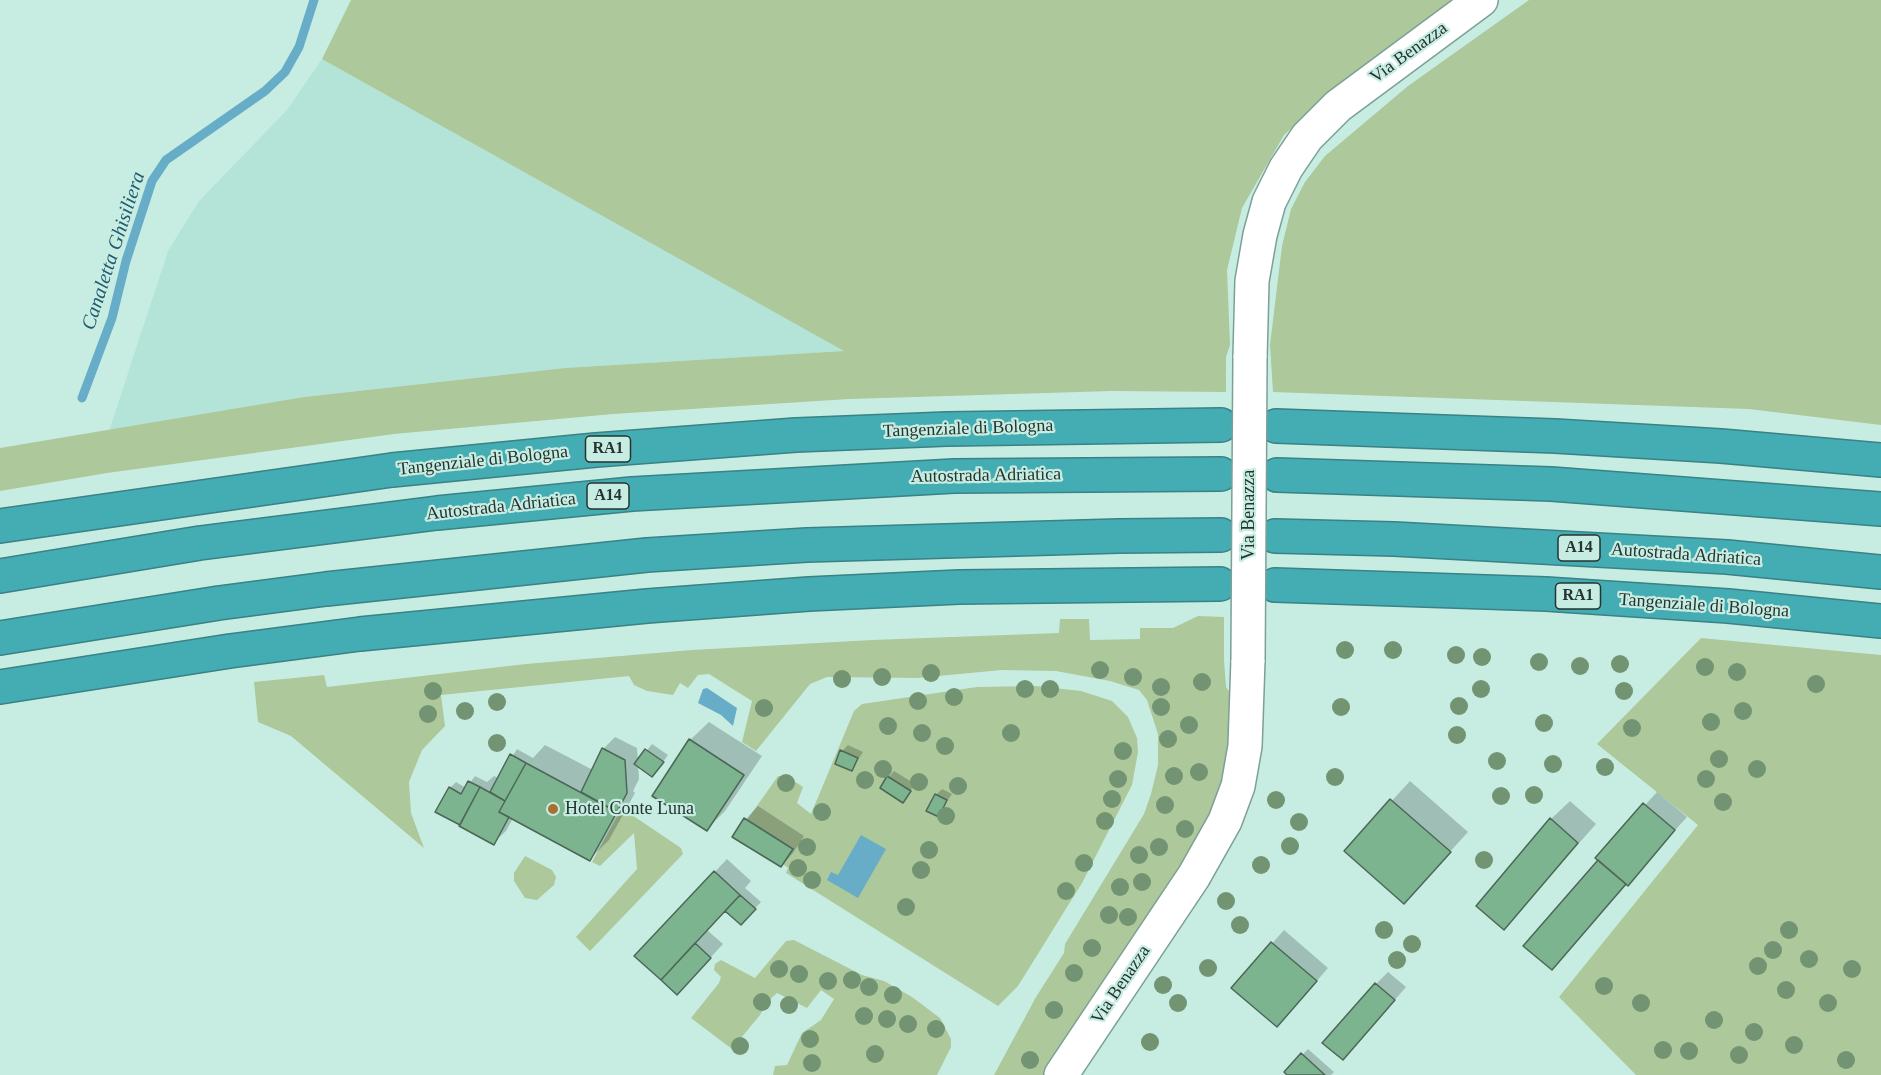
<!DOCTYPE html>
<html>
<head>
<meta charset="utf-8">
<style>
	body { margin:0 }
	canvas { display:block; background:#c7ede3 }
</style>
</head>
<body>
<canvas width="1881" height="1075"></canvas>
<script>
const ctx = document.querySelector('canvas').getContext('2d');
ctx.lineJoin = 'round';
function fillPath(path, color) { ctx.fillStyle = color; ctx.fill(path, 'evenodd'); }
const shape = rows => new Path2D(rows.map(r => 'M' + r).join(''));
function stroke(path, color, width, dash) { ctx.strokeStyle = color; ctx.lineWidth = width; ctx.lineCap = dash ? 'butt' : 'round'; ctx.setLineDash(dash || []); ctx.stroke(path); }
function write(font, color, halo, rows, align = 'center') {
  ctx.font = font + ' Georgia,serif'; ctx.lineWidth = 4.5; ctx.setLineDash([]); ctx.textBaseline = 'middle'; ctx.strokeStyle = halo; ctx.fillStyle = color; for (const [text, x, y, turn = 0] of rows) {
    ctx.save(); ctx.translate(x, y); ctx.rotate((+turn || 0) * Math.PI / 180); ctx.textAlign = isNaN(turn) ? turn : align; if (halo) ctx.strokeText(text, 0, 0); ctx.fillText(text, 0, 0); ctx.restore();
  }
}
fillPath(shape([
	[322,59,845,351,565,368,304,397,109,431,168,251,199,201,287,110]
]), '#b4e3d8');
fillPath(shape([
	[351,0,1452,0,1343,82,1284,135,1242,208,1227,270,1230,345,1226,357,1226,392,1112,391,849,399,613,414,394,434,107,473,0,491,0,448,304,397,565,368,844,351,322,59],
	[1529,0,1881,0,1881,425,1749,409,1273,392,1270,345,1282,246,1291,209,1305,182,1325,156,1408,86],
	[1198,616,1224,617,1224,660,1226,687,1231,694,1231,726,1226,771,1214,809,1191,852,1043,1075,994,1075,1036,997,1064,953,1065,944,1144,814,1151,794,1158,765,1158,734,1147,700,1139,690,1110,681,1056,671,1002,670,917,678,827,677,810,684,756,751,742,742,752,701,709,674,698,675,688,688,680,683,673,695,647,691,634,685,629,676,441,695,445,726,422,750,409,782,411,813,424,848,291,736,258,722,254,682,324,675,327,687,526,664,692,650,872,640,1059,633,1060,619,1089,619,1090,640,1140,639,1140,628,1173,628],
	[1701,638,1881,655,1881,1075,1636,1075,1559,997,1698,825,1597,744],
	[1036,686,1081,691,1112,701,1128,717,1137,738,1138,752,1132,785,1082,883,1018,986,998,1006,786,873,788,868,783,864,793,848,747,820,778,776,786,776,803,787,797,803,811,814,854,711,862,704,977,687],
	[619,813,632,815,681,848,683,854,590,951,576,937,637,869,634,833,600,866,592,862],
	[525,856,552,870,556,877,554,885,537,900,525,898,514,881,514,873],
	[794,940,862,975,884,981,912,997,940,1018,951,1039,951,1047,937,1075,773,1075,775,1066,787,1065,802,1033,821,1020,834,999,821,990,807,1008,777,993,768,1001,760,1015,732,1049,691,1018,719,983,721,977,714,970,715,964,721,960,755,978,786,941]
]), '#adc89a');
fillPath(shape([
	[707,688,737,708,733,726,721,715,698,703,703,689],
	[861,835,886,849,858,898,827,880,831,872,838,875]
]), '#68adc7');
fillPath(shape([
	[709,722,762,756,725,811,707,829,690,740],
	[615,737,637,748,638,762,652,744,668,755,658,769,638,765,639,779,633,791,635,793,609,840,590,859,513,818,506,831,493,843,450,788,456,782,466,788,475,776,487,782,494,776,499,778,517,749,533,758,545,745,593,770,603,749],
	[848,745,863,752,852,769,842,751],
	[894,771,915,784,902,801,889,777],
	[1410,781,1468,832,1404,902,1346,851],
	[942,789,952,794,938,815,936,795],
	[1657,792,1687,817,1552,968,1600,860,1597,858],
	[1570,801,1596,824,1504,928,1551,819],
	[758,806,804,836,793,853,781,866,735,836,746,819],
	[727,859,751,881,745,888,761,902,741,923,725,909,707,930,723,944,689,981,636,956],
	[1284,930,1328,968,1290,1012,1233,988],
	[1388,972,1406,987,1355,1046,1376,984],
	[1308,1049,1334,1072,1331,1075,1289,1075,1286,1072]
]), '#0003');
stroke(shape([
	[82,398,112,318,126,261,152,181,166,160,265,91,285,72,299,47,314,0]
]), '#68adc7', 9);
const building = shape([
	[689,739,744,775,707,831,652,796,689,739],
	[602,748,625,760,627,793,617,812,581,792,602,748],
	[645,749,664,762,652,777,634,764,645,749],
	[840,750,858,758,852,771,835,764,840,750],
	[510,754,526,763,505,801,490,792,510,754],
	[526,763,617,812,590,861,499,812,526,763],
	[887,776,911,791,903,803,880,788,887,776],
	[468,781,480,787,460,825,435,812,449,787,461,794,468,781],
	[480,787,505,801,499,812,509,817,494,845,459,826,480,787],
	[935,794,947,800,939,817,926,811,935,794],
	[1390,799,1451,852,1404,904,1344,851,1390,799],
	[1643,803,1675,830,1628,886,1595,858,1643,803],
	[744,818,793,849,781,867,732,837,744,818],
	[1550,818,1578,843,1504,930,1476,906,1550,818],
	[1598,860,1626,884,1552,970,1523,946,1598,860],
	[714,871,740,895,661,980,634,956,714,871],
	[740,895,756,909,741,925,725,911,740,895],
	[1271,942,1317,981,1277,1027,1231,988,1271,942],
	[695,943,711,958,677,995,661,980,695,943],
	[1375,983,1395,1000,1343,1060,1322,1043,1375,983],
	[1301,1053,1325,1075,1287,1075,1284,1072,1301,1053]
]);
fillPath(building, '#7bb48f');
stroke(building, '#4d6756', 1.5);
const minor = shape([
	[1250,358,1252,281,1260,235,1269,202,1286,168,1307,137,1338,106,1481,0],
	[1061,1075,1194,876,1225,821,1238,786,1245,746,1248,660]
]);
const motorway = shape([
	[1276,426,1555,436,1721,446,1881,460],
	[1277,475,1551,484,1881,509],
	[0,526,392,470,596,450,796,435,947,429,1221,425],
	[1275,536,1394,539,1727,557,1881,572],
	[0,576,200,543,437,513,632,494,954,476,1221,474],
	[1275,585,1546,594,1728,606,1881,621],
	[0,638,219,603,326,589,647,555,807,545,1119,536,1221,535],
	[0,687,230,651,360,634,647,606,809,594,959,587,1220,584]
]);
stroke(minor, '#7ca097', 36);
stroke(motorway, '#398285', 36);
stroke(minor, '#fff', 33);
stroke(motorway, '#44acb3', 33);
const minorBridge = shape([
	[1248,660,1250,358]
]);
stroke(minorBridge, '#7ca097', 36, []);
stroke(minorBridge, '#fff', 33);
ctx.fillStyle = '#739472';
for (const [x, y] of [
	[1345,650],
	[1393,650],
	[1456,655],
	[1482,657],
	[1539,662],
	[1620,664],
	[1580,666],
	[1705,667],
	[1100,670],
	[1737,672],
	[931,673],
	[882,677],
	[1133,677],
	[842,679],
	[1202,682],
	[1816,684],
	[1161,687],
	[1025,689],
	[1050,689],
	[1481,689],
	[433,691],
	[1624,691],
	[954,697],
	[918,701],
	[497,702],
	[1459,706],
	[1161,707],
	[1341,707],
	[764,708],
	[465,711],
	[1743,711],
	[428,714],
	[1711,722],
	[1544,723],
	[1189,725],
	[888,726],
	[1632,728],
	[922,733],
	[1011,733],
	[1457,735],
	[1168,739],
	[497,743],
	[945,746],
	[1123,751],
	[1719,759],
	[1497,761],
	[1553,764],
	[1605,767],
	[883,769],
	[1757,769],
	[1199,772],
	[1174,776],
	[1335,777],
	[1118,779],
	[1706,779],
	[865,780],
	[919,782],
	[786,783],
	[958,786],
	[1534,795],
	[1501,796],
	[1112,799],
	[1276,800],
	[1723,802],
	[1165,805],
	[822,812],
	[946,816],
	[1105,821],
	[1299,822],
	[1185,829],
	[1290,846],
	[807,847],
	[1159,847],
	[929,850],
	[1139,855],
	[1484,860],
	[1084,863],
	[1261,865],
	[798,868],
	[921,870],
	[812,880],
	[1142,882],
	[1120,887],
	[1066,891],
	[1226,901],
	[906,907],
	[1109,915],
	[1128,917],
	[1240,925],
	[1384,930],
	[1789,930],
	[1412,944],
	[1092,948],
	[1773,950],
	[1809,959],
	[1397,960],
	[1758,966],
	[1208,968],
	[779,969],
	[1852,969],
	[1074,973],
	[799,974],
	[852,980],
	[828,981],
	[1163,985],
	[1604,986],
	[869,987],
	[1786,990],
	[893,995],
	[762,1002],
	[1178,1003],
	[1641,1003],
	[1828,1003],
	[789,1005],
	[1054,1010],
	[864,1016],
	[887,1019],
	[1714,1020],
	[908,1024],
	[936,1029],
	[1754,1032],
	[810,1039],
	[1150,1042],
	[1794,1045],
	[740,1046],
	[1663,1050],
	[1689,1051],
	[875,1054],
	[1739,1055],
	[1030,1060],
	[1846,1060],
	[812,1063]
]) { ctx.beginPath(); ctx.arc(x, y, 9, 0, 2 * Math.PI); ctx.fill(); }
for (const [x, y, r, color] of [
	[553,809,6,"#aa6f30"]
]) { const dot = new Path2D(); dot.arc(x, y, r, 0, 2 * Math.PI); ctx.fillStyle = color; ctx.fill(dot); stroke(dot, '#c7ede3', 2); }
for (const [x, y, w] of [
	[608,449,45],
	[608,496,42],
	[1579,548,42],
	[1578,596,45]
]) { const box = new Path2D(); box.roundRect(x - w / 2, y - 13, w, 26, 4.5); ctx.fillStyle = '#c7ede3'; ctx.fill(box); stroke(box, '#253430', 1.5); }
write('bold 16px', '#253430', null, [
	["RA1",608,449],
	["A14",608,496],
	["A14",1579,548],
	["RA1",1578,596]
]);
write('18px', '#253430', '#c7ede3', [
	["Via Benazza",1409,53,-36],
	["Tangenziale di Bologna",968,429,-2],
	["Tangenziale di Bologna",483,461,-6],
	["Autostrada Adriatica",986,476,-1],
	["Autostrada Adriatica",501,507,-6],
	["Via Benazza",1249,515,-90],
	["Autostrada Adriatica",1686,555,4],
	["Tangenziale di Bologna",1704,606,4],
	["Via Benazza",1121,985,-56]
]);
write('18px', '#253430', '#c7ede3', [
	["Hotel Conte Luna",565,809]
], 'left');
write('italic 20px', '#225b6e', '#c7ede3', [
	["Canaletta Ghisiliera",114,251,-72]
]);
</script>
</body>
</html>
